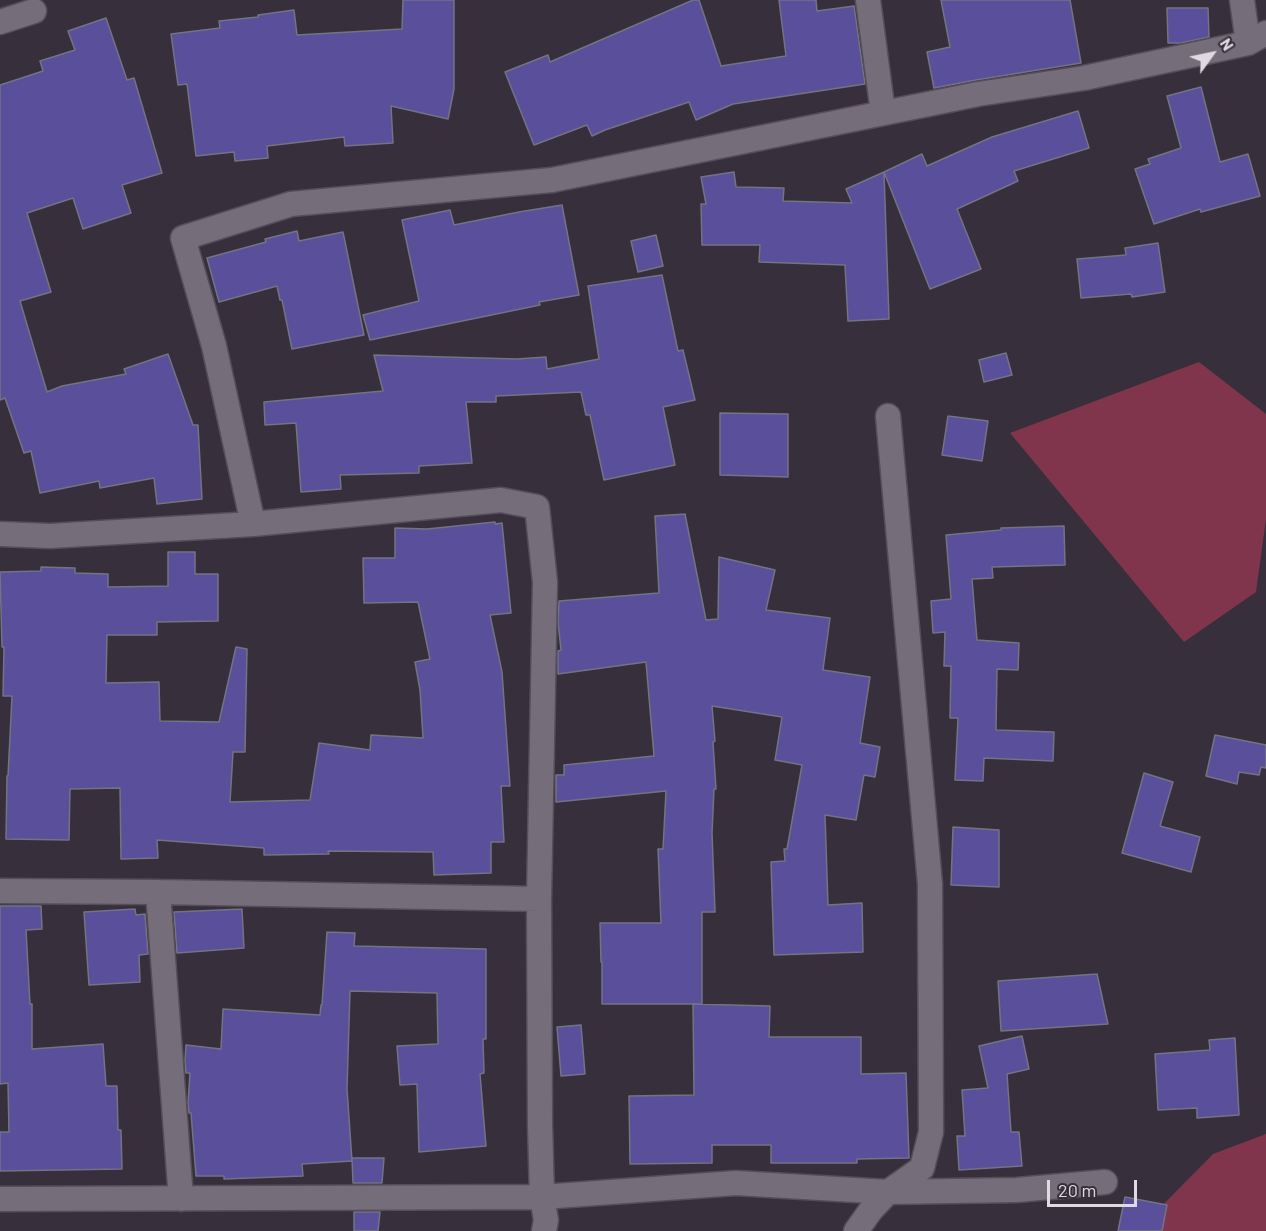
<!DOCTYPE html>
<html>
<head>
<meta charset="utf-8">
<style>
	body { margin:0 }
	#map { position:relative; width:1266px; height:1231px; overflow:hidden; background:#372f3c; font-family:Barlow,sans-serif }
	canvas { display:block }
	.north { position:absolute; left:1182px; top:24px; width:60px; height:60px; -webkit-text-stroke:4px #372f3c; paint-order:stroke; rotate:57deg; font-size:16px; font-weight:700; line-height:24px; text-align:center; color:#e0dbe3 }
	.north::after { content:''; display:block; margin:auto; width:21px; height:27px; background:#e0dbe3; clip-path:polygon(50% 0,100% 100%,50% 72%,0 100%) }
	.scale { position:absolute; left:1047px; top:1180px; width:90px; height:27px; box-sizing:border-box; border:3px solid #e0dbe3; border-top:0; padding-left:8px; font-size:18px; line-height:21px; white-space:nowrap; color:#e0dbe3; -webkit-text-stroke:4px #372f3c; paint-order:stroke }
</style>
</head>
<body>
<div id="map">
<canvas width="1266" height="1231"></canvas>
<div class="north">N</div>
<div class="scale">20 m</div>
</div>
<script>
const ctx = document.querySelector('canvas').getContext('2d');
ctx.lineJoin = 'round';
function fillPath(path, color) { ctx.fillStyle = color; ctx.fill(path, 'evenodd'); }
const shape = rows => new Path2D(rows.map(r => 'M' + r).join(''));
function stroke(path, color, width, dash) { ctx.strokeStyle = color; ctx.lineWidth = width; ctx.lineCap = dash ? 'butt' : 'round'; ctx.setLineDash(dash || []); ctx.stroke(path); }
fillPath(shape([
	[1199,362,1266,414,1266,519,1256,592,1184,642,1010,433],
	[1266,1134,1266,1231,1137,1231,1213,1154]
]), '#81354d');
const building = shape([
	[403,0,454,0,454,89,448,119,391,106,393,143,345,146,344,137,267,146,268,158,235,161,234,152,196,156,187,84,178,85,171,34,220,28,219,21,258,17,258,15,294,10,297,35,402,29,403,0],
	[693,0,699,0,721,66,786,56,779,0,816,0,817,11,854,6,865,84,733,104,696,120,689,102,605,130,592,136,587,125,534,145,505,72,548,55,550,62,693,0],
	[941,0,1070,0,1081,63,976,80,934,88,927,52,950,47,941,0],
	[1167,8,1208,8,1209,37,1181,43,1168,43,1167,8],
	[106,18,127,80,134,78,162,173,122,185,131,213,83,229,73,198,27,213,51,292,20,301,47,392,62,386,126,374,124,369,168,354,193,425,198,425,202,499,157,504,154,478,100,488,99,481,40,493,31,451,24,453,5,398,0,400,0,85,43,71,40,61,75,50,68,31,106,18],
	[1201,87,1220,162,1248,154,1260,196,1201,212,1200,209,1154,224,1135,169,1150,164,1148,159,1181,148,1167,96,1201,87],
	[1078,111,1089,148,1014,171,1018,181,957,209,981,269,930,289,884,172,922,154,927,166,992,137,1078,111],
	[734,172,736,187,784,188,783,201,852,203,846,189,884,172,889,319,848,321,845,265,759,262,760,245,702,245,701,204,706,204,701,177,734,172],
	[562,205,579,295,539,302,540,305,370,340,363,315,419,301,402,220,450,210,454,225,519,212,562,205],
	[297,231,299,241,343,232,364,335,292,349,282,300,280,300,277,286,219,302,207,258,266,242,265,239,297,231],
	[656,235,663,266,638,272,631,241,656,235],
	[1158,243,1165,292,1132,297,1131,294,1081,298,1077,259,1126,255,1125,248,1158,243],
	[662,275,678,351,683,350,695,400,663,407,675,465,604,480,590,415,586,415,581,392,496,396,496,402,466,402,472,463,419,466,419,473,340,475,341,489,301,492,296,423,265,425,264,402,383,391,374,355,517,359,546,357,547,369,599,359,588,286,662,275],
	[1006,353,1012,375,984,382,979,360,1006,353],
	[720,413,788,414,788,477,720,475,720,413],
	[948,416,988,421,982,461,942,455,948,416],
	[685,514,706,620,718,619,719,557,775,570,766,610,830,618,823,670,870,677,860,743,880,747,875,777,864,775,856,820,825,815,828,905,862,903,863,952,774,955,771,862,785,861,784,849,787,849,802,765,775,760,782,717,712,706,715,741,713,742,716,789,714,789,712,833,715,912,702,912,702,1004,602,1004,602,962,601,962,600,923,661,923,658,849,663,849,666,791,556,802,556,775,564,775,564,765,654,756,646,662,558,674,558,651,561,650,558,622,559,601,659,593,655,516,685,514],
	[495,522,495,524,502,523,511,613,490,615,502,672,510,786,501,786,504,842,491,842,491,873,434,875,433,852,328,851,329,854,264,855,264,848,157,840,158,858,121,859,120,788,70,789,69,840,6,839,7,776,8,776,12,696,3,696,4,647,2,647,0,572,41,571,41,567,75,568,75,573,108,574,108,587,168,586,168,552,195,552,195,574,218,574,218,621,157,622,157,635,107,635,106,683,159,682,160,721,219,722,236,647,247,649,245,752,233,752,230,802,310,800,319,743,370,750,371,735,423,738,420,690,415,662,430,659,418,602,364,603,363,558,395,558,395,528,427,529,495,522],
	[1064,526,1065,565,992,567,993,578,972,579,977,640,1019,643,1018,670,997,669,996,730,1054,732,1053,761,984,758,983,781,955,780,958,718,950,718,951,666,944,666,945,632,933,633,931,601,951,599,946,535,1001,530,1001,528,1064,526],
	[1215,735,1266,745,1266,768,1261,767,1259,775,1239,772,1237,784,1206,776,1215,735],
	[1144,773,1173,782,1160,826,1200,837,1191,872,1122,853,1144,773],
	[953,827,999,830,999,887,951,885,953,827],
	[0,906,41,906,42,929,26,930,30,1004,32,1004,32,1049,103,1044,106,1086,117,1086,118,1130,121,1130,122,1169,0,1171,0,1132,9,1132,8,1083,0,1084,0,906],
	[135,909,136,915,145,914,148,954,139,955,140,982,89,985,84,912,135,909],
	[242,909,244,948,177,953,174,912,242,909],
	[327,932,355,933,354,946,486,949,486,1039,483,1039,484,1073,480,1074,486,1146,419,1152,417,1084,400,1085,397,1046,438,1044,437,993,350,991,347,1089,352,1161,302,1164,303,1176,224,1179,224,1176,196,1176,191,1113,189,1113,188,1103,190,1073,186,1073,185,1061,186,1045,221,1049,223,1009,320,1015,321,1005,322,1005,327,932],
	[1097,974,1108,1024,1001,1031,998,981,1097,974],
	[693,1004,770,1006,769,1037,861,1037,861,1074,906,1073,909,1158,857,1159,857,1163,771,1163,771,1145,712,1145,712,1163,630,1164,629,1096,694,1095,693,1004],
	[581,1025,585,1074,561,1076,557,1027,581,1025],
	[1022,1036,1029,1069,1007,1074,1011,1132,1019,1132,1022,1166,959,1170,957,1136,965,1136,962,1090,988,1088,979,1046,1022,1036],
	[1235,1038,1239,1115,1197,1118,1197,1108,1158,1110,1155,1054,1210,1050,1209,1040,1235,1038],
	[352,1158,384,1158,382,1183,353,1183,352,1158],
	[1125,1197,1167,1205,1162,1231,1118,1231,1125,1197],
	[354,1212,380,1212,378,1231,354,1231,354,1212]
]);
fillPath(building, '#5a4f9b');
stroke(building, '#747384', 1.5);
const street = shape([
	[868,0,883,113],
	[1242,0,1248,43],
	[0,22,34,11],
	[253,524,214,346,183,238,291,204,552,180,978,94,1084,78,1248,43,1266,33],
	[0,534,50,536,253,524,501,500,537,507,545,582,539,899,540,1124,542,1197,546,1220,544,1231],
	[0,891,158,892,539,899],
	[158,892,181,1199],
	[0,1199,542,1197,736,1183,888,1192,1017,1190,1105,1182],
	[856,1231,871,1210,888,1192,922,1168,931,1132,930,884,888,416]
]);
stroke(street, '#544e59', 27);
stroke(street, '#766d7b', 24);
</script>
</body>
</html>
